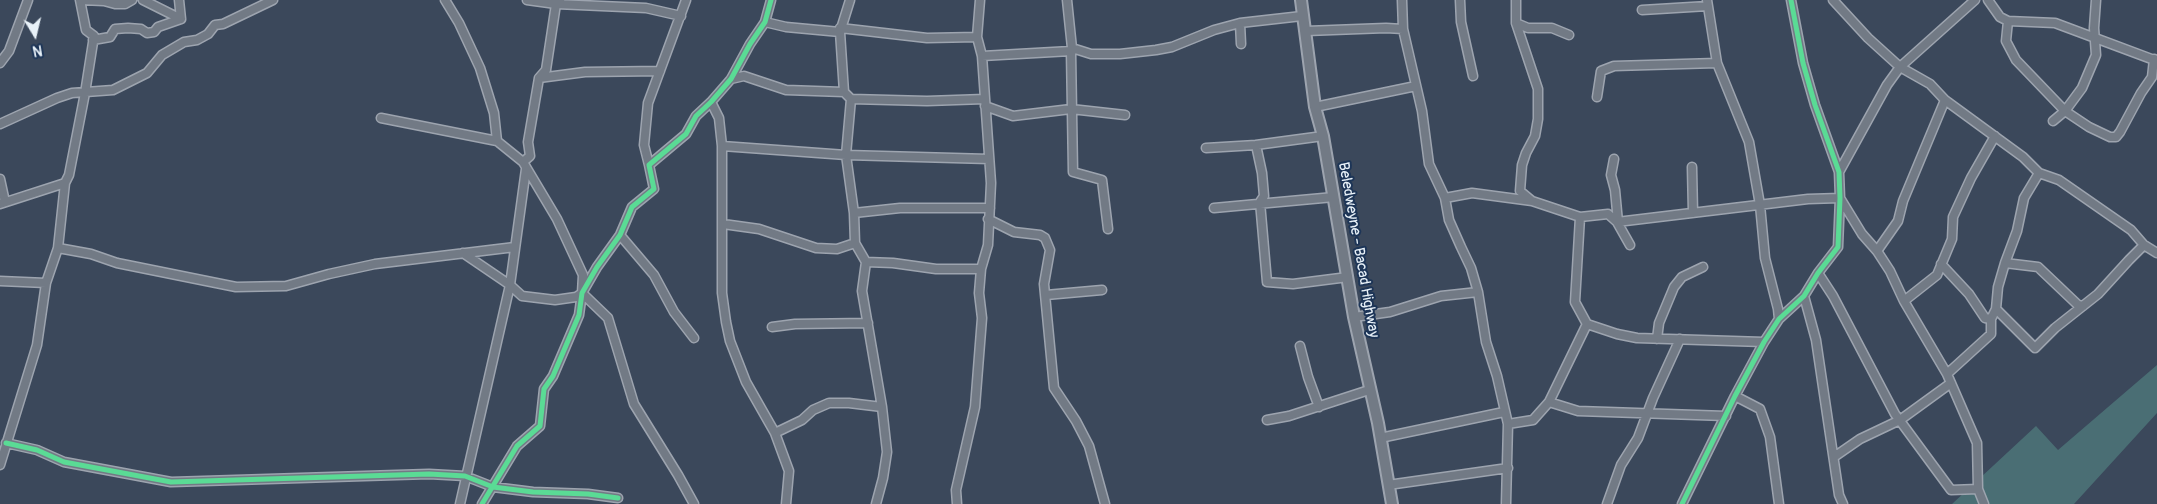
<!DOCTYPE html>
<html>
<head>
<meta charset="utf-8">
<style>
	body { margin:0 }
	#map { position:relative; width:2157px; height:504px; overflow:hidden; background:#3b485b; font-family:Pangolin,sans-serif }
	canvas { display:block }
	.north { position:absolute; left:10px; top:10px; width:50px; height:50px; -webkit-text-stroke:4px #1d3557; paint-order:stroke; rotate:171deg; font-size:14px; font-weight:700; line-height:20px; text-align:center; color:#e8f1f8 }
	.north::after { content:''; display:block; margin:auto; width:18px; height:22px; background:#e8f1f8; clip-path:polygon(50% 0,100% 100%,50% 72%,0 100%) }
</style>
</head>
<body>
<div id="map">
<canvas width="2157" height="504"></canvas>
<div class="north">N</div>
</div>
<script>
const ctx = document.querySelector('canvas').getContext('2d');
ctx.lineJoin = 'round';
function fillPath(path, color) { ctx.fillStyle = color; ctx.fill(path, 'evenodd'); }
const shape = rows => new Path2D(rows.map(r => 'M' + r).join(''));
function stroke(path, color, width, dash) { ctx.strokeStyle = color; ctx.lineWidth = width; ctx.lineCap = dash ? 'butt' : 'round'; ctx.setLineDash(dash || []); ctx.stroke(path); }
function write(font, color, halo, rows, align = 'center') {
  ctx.font = font + ' Pangolin,sans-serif'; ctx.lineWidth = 4; ctx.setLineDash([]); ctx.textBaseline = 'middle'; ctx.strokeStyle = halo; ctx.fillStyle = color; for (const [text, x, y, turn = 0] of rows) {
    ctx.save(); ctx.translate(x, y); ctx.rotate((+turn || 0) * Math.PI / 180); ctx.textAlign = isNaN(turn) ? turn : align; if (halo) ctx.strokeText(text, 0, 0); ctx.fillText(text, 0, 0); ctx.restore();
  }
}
fillPath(shape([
	[2157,365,2157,413,2074,504,1952,504,2036,426,2058,450]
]), '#4a6e74');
const minor = shape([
	[81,0,104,1,115,4,125,4,132,0],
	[143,0,181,19],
	[445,0,459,23,480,68,494,113,497,141,523,162,557,219,583,275,582,293,608,318,634,404,678,475,694,504],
	[527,0,556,4,646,8,681,16],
	[850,0,840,32,844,92,851,99,846,155,854,213,855,243,866,262,862,291,882,407,887,452,883,478,876,504],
	[1067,0,1072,48,1071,51,1073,172,1102,180,1108,229],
	[1402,0,1403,29,1422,111,1429,164,1445,198,1449,220,1461,247,1471,268,1478,292,1486,342,1497,376,1508,424,1506,504],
	[1460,0,1461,22,1473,76],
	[1516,0,1516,23,1538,89,1538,119,1535,136,1526,153,1522,165,1520,191,1532,201],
	[1707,0,1717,63,1749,142,1760,205,1765,258,1778,309,1779,319],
	[1833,0,1868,38,1900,67,1930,84,1945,100,2023,157,2039,173,2059,180,2131,230,2144,245,2157,253],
	[1988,0,2000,17,2008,21,2055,23,2157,61],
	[1642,10,1708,6],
	[2008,21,2006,41,2016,60,2065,111,2089,127,2110,137,2116,137,2120,132,2141,93,2152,77,2154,59],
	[765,22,786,27,840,32],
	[1240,23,1241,44],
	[1516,23,1528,28,1552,28,1569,35],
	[840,28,927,38,977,37],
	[1306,31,1386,28,1403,29],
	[93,40,110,37,115,29,128,28,141,29,147,33,154,32,158,27,181,19,179,0],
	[1072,48,1091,54,1120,54,1156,50,1172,47,1214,30,1240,23,1302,16],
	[982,56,1071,51],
	[0,63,9,51,28,0],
	[539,78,585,72,660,71],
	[731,79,744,76,786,90,844,92],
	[1597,97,1601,71,1614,66,1717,63],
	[851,99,927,101,985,99],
	[711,102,719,118,722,146,722,293,726,322,730,341,746,382,775,433,789,471,786,504],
	[985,106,1013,116,1071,109,1125,115],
	[1315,107,1416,86],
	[381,118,497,141],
	[2053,121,2065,111,2082,88,2096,55,2094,28,2096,0],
	[0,124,57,98,72,93,113,90,147,73,162,55,184,42,197,40,208,34,215,25,223,24,273,0],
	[1256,145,1323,136],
	[722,146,846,155,989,159],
	[1206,148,1256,145,1262,173,1264,196,1260,202,1267,282,1293,284,1348,277],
	[1614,159,1611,175,1615,190,1618,222],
	[523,162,530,156,528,142,539,78,546,70,556,4,560,0],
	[649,165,644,145,648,103,686,0],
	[1692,167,1693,213],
	[1839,172,1887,85,1900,67,1975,0],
	[0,179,5,202],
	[1445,198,1472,193,1532,201,1580,217,1608,214,1617,222,1808,199,1840,198],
	[1840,198,1862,234,1877,251,1890,271,1904,301,1947,374,1977,443,1978,489,1984,504],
	[0,204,65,183],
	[1214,208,1334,197],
	[854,213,900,208,990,208],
	[1580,217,1575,302,1587,324,1617,334,1637,338,1764,342],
	[988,219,1014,232,1040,235,1045,238,1050,250,1044,284,1054,388,1076,421,1089,446,1105,504],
	[1617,222,1630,245],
	[723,224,759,229,816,248,837,249,855,243],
	[620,235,654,275,674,312,694,338],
	[58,248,91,254,117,263,236,287,286,286,329,274,375,264,515,247],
	[1877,251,1898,221,1903,201,1945,100],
	[463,253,510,285,522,296,555,300,576,297,582,293],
	[866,262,893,263,936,269,981,269],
	[2005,263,2038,267,2078,305,2083,306],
	[1941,264,1969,294,1985,318,1991,319],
	[1818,273,1833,296,1895,414,1951,490,1978,489],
	[0,281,46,283],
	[1046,295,1102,290],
	[1804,296,1816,340,1839,495,1843,504],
	[1904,301,1937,275,1952,239,1953,217,1971,178,1995,136],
	[1996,309,2035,348,2055,328,2098,294,2129,260,2144,245],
	[1354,317,1390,312,1441,296,1478,292],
	[772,327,795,324,868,323],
	[1657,339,1659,323,1674,287,1682,277,1703,267],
	[1300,346,1308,377,1319,407],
	[1947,374,1991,334,1991,319,1996,309,1998,287,2005,263,2017,231,2024,198,2039,173],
	[1735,396,1760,409,1770,437,1779,504],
	[1549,402,1578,411,1726,416],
	[1267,420,1289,416,1369,390],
	[1508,424,1533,420,1549,402,1587,324],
	[775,433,802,420,813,410,829,403,849,403,882,407],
	[1380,438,1504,412],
	[6,443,37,450,64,462,171,482,429,474,465,476,493,487,533,492,588,494,618,498],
	[1834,457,1860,439,1900,420,1951,383],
	[0,465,37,345,46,283,58,248,65,183,69,175,85,93,94,36,86,30,80,0],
	[1388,485,1508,468],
	[460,504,510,285,526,169],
	[482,504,517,446,540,426,544,389,553,376,579,315,582,293,597,267,620,235,632,207,654,189,649,165,686,134,696,116,711,102,731,79,750,44,765,22,771,0],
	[957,504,956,490,975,407,982,318,979,293,981,269,988,245,991,183,982,56,977,37,980,0],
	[1607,504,1621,465,1638,438,1653,398,1680,339],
	[1682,504,1735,396,1764,342,1779,319,1804,296,1818,273,1838,247,1840,198,1839,172,1815,105,1803,63,1791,0]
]);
const tertiary = shape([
	[1301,0,1315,107,1323,136,1354,317,1378,423,1392,504]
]);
stroke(minor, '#9da4af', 11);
stroke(tertiary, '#9da4af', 14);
stroke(minor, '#727a85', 8);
stroke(tertiary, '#727a85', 10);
stroke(shape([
	[6,443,37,450,64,462,171,482,429,474,465,476,493,487,533,492,588,494,618,498],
	[482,504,517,446,540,426,544,389,553,376,579,315,582,293,597,267,620,235,632,207,654,189,649,165,686,134,696,116,711,102,731,79,750,44,765,22,771,0],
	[1682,504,1735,396,1764,342,1779,319,1804,296,1818,273,1838,247,1840,198,1839,172,1815,105,1803,63,1791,0]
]), '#5adb95', 5);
write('15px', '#e8f1f8', '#1d3557', [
	["Beledweyne - Bacad Highway",1358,250,80]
]);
</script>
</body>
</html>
